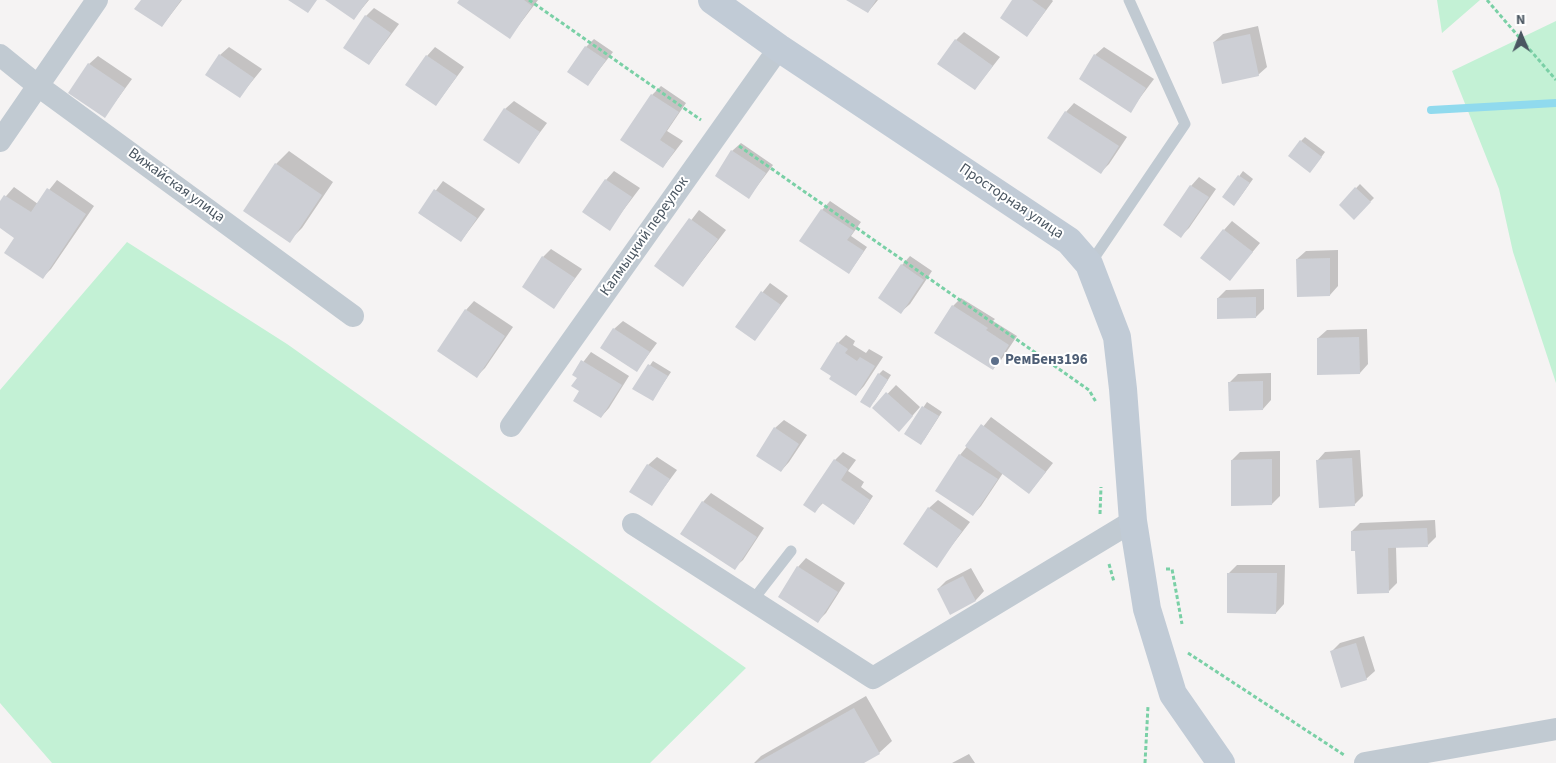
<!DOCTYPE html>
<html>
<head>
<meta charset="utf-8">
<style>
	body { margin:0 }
	#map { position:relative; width:1556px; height:763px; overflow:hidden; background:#f5f3f3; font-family:"Source Sans 3",sans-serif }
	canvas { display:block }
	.north { position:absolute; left:1496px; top:10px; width:50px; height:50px; -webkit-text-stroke:4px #fff; paint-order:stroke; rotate:359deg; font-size:14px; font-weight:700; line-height:20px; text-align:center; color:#4a5661 }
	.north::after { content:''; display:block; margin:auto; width:18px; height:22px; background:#4a5661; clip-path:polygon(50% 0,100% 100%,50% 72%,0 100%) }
</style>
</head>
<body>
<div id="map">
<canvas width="1556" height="763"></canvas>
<div class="north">N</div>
</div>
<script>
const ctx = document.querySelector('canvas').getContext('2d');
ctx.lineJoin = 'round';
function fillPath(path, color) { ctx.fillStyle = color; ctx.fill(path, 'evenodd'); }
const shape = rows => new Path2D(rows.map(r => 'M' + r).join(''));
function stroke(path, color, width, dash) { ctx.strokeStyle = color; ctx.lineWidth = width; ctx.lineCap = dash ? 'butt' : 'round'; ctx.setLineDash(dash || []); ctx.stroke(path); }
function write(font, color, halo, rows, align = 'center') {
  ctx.font = font + ' "Source Sans 3",sans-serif'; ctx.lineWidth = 4; ctx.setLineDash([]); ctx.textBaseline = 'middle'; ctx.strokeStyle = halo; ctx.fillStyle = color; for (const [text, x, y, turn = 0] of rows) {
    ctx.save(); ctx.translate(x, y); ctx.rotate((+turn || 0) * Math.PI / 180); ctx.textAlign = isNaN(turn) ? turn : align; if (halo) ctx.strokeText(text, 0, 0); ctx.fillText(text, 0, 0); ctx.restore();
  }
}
fillPath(shape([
	[1437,0,1480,0,1442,33],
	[1556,21,1556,383,1513,252,1499,189,1452,71],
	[127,242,287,344,746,668,650,763,52,763,0,703,0,390]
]), '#c3f1d5');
fillPath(shape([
	[142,0,182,0,162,26],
	[327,0,369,0,354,18],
	[461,0,538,0,510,37],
	[849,0,878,0,868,12],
	[1014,0,1052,0,1053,1,1027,36],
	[374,8,399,24,369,64,366,16],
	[1258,26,1267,67,1258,75,1214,42,1223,34],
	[964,32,1000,57,975,89,956,40],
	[594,39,613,52,588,84,586,47],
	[229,47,262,69,240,96,220,55],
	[435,47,464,67,436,105,427,56],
	[1104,47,1154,79,1130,111,1095,55],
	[98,56,132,79,105,116,89,64],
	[661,86,686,103,667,131,683,141,663,167,622,140,652,95],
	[514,101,547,123,518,162,505,109],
	[1074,103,1127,137,1109,164,1101,172,1066,112],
	[1305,137,1325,152,1314,167,1301,141],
	[741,143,773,165,749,197,732,151],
	[289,151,333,182,302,228,289,241,276,164],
	[614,171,640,188,609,229,606,180],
	[1243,171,1253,179,1238,200,1224,197],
	[1199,177,1216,189,1189,228,1181,236,1191,186],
	[57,180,94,206,51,269,43,277,15,237,0,227,0,203,14,187,38,204],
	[443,181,485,209,461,241,419,213],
	[1360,184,1374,198,1354,218,1340,205],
	[830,201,861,222,851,236,867,247,849,273,822,210],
	[699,210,726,230,683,286,656,266],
	[1232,221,1260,243,1230,279,1224,230],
	[551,249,582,269,554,307,543,257],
	[1338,250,1338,286,1330,295,1297,259,1306,251],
	[910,256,932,271,910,304,901,312,902,265],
	[770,283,788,296,754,340,736,326],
	[1264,289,1264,309,1256,317,1218,298,1226,290],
	[961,298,995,319,993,321,1017,336,1001,360,993,369,953,306],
	[474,301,513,327,485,368,477,376,466,310],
	[623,321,657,343,637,370,614,329],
	[1367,329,1368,364,1360,373,1318,338,1327,330],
	[846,335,855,341,853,345,866,353,869,349,883,357,864,386,856,395,838,343],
	[591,352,629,376,609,408,601,417,580,390,578,377,574,374],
	[653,361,671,372,652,400,634,388],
	[883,370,891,375,874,402,879,374],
	[1271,373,1271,400,1263,409,1230,382,1238,374],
	[896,385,920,407,907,422,874,408],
	[927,402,942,412,924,440,905,434],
	[991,417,1053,463,1029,493,1003,473,981,506,973,515,960,455],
	[784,420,807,435,789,462,781,471,775,428],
	[1360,450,1363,496,1354,505,1317,461,1325,452],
	[1280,451,1280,496,1272,504,1232,460,1240,452],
	[843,452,856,460,848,471,864,482,861,487,873,496,858,519,823,503,815,511,835,460],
	[657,457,677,470,651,505,648,465],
	[711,493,764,528,743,560,734,568,703,502],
	[938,500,970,522,936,566,929,508],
	[1435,520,1436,537,1427,546,1396,547,1397,583,1389,591,1356,549,1352,531,1360,523],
	[806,558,845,583,826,613,818,621,798,567],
	[1237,565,1285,565,1284,604,1276,613,1229,573],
	[971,568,984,591,976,600,951,613,938,589,946,581],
	[1364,636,1375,671,1366,679,1332,651,1340,643],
	[866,696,892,741,879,753,861,763,754,763,761,756],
	[969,754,975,763,952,763]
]), '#0003');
stroke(shape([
	[1431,110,1556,103]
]), '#90daee', 8);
fillPath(shape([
	[141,0,181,0,162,27,134,9],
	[288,0,317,0,308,13],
	[325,0,368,0,354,20],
	[459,0,524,0,532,6,510,39,457,3],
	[846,0,876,0,868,13],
	[1012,0,1032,0,1046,10,1027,37,1000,18],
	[365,15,391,33,369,65,343,48],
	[1250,34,1259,76,1222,84,1213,42],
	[955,39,993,66,975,90,937,64],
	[585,46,606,60,588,86,567,72],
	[219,54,254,78,240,98,205,75],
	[1094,54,1146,88,1131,113,1079,79],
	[426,55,457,76,436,106,405,85],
	[88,63,125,88,105,118,68,93],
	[651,94,679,112,660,140,675,150,663,168,620,140],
	[504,108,540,132,519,164,483,140],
	[1065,111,1119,146,1101,174,1047,138],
	[1300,140,1322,157,1310,173,1288,156],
	[731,150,766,173,749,199,715,176],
	[275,163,322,195,290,243,243,211],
	[1238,175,1250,183,1234,206,1222,197],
	[605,179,632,197,610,231,582,212],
	[1190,185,1209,197,1181,238,1163,225],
	[1355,187,1371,202,1354,220,1339,205],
	[47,188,86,214,43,279,4,253,14,238,0,228,0,201,4,195,31,212],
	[434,189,477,218,461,242,418,213],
	[821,209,854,231,847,240,864,251,849,274,799,241],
	[689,218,718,239,683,287,654,266],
	[1223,229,1253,252,1230,281,1200,258],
	[542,256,575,278,554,309,522,287],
	[1330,258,1330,296,1297,297,1296,259],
	[901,264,924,280,901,314,878,298],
	[761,291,781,305,755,341,735,327],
	[1256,297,1256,318,1217,319,1217,298],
	[952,305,988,328,986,330,1009,345,993,370,934,333],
	[465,309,505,336,477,378,437,351],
	[613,328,650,352,637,372,600,348],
	[1359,337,1360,374,1317,375,1317,338],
	[837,342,848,349,845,353,857,361,860,357,875,366,856,396,829,379,831,376,820,369],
	[581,360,622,385,601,418,573,401,579,391,571,386,577,378,572,375],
	[648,364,668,376,653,401,632,389],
	[878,373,888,380,870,408,860,402],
	[1263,381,1263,410,1229,411,1228,382],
	[886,392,913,416,899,432,872,408],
	[922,406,939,416,921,445,904,434],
	[981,424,1046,472,1029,494,965,446],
	[774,427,799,444,781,472,756,456],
	[959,454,998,479,973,516,935,491],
	[1352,458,1355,506,1319,508,1316,460],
	[834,459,848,469,841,480,870,500,854,525,822,503,815,513,803,505],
	[1272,459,1272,505,1231,506,1231,460],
	[647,464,670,479,652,506,629,492],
	[702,501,757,537,735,570,680,534],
	[928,507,962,531,937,568,903,544],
	[1427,528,1428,547,1388,548,1389,593,1357,594,1355,551,1351,551,1351,531],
	[797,566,838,592,818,623,778,597],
	[1227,573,1277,573,1276,614,1227,613],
	[963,576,976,601,950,615,937,589],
	[1356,643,1367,680,1341,688,1330,651],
	[854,708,880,754,864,763,756,763]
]), '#cdcfd5');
stroke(shape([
	[529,0,701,120],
	[1487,0,1556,80],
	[739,146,1089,390,1096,402],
	[1100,514,1101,487],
	[1109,564,1114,582],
	[1166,569,1172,569,1182,624],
	[1188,653,1344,755],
	[1145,763,1148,706]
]), '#7ad0a6', 3, [4, 2.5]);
stroke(shape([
	[1090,264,1185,124,1129,0],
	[753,600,791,551]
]), '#c1cad2', 11);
stroke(shape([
	[0,55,37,85,353,316],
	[0,141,97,0],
	[511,426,779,48],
	[633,524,873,678,1133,521],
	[1365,763,1556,729]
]), '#c1cad2', 22);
stroke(shape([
	[712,0,779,48,1069,241,1089,264,1117,337,1123,389,1133,521,1147,609,1173,694,1221,763]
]), '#c1cbd6', 28);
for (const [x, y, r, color] of [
	[995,361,5,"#5c6f8a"]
]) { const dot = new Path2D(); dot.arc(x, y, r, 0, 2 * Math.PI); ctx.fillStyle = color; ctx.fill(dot); stroke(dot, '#fff', 2); }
write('15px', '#4a5661', '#fff', [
	["Вижайская улица",176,186,36],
	["Просторная улица",1011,202,34],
	["Калмыцкий переулок",645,237,-55]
]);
write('bold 15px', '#4e5e75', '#fff', [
	["РемБенз196",1005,361]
], 'left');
</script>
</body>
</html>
